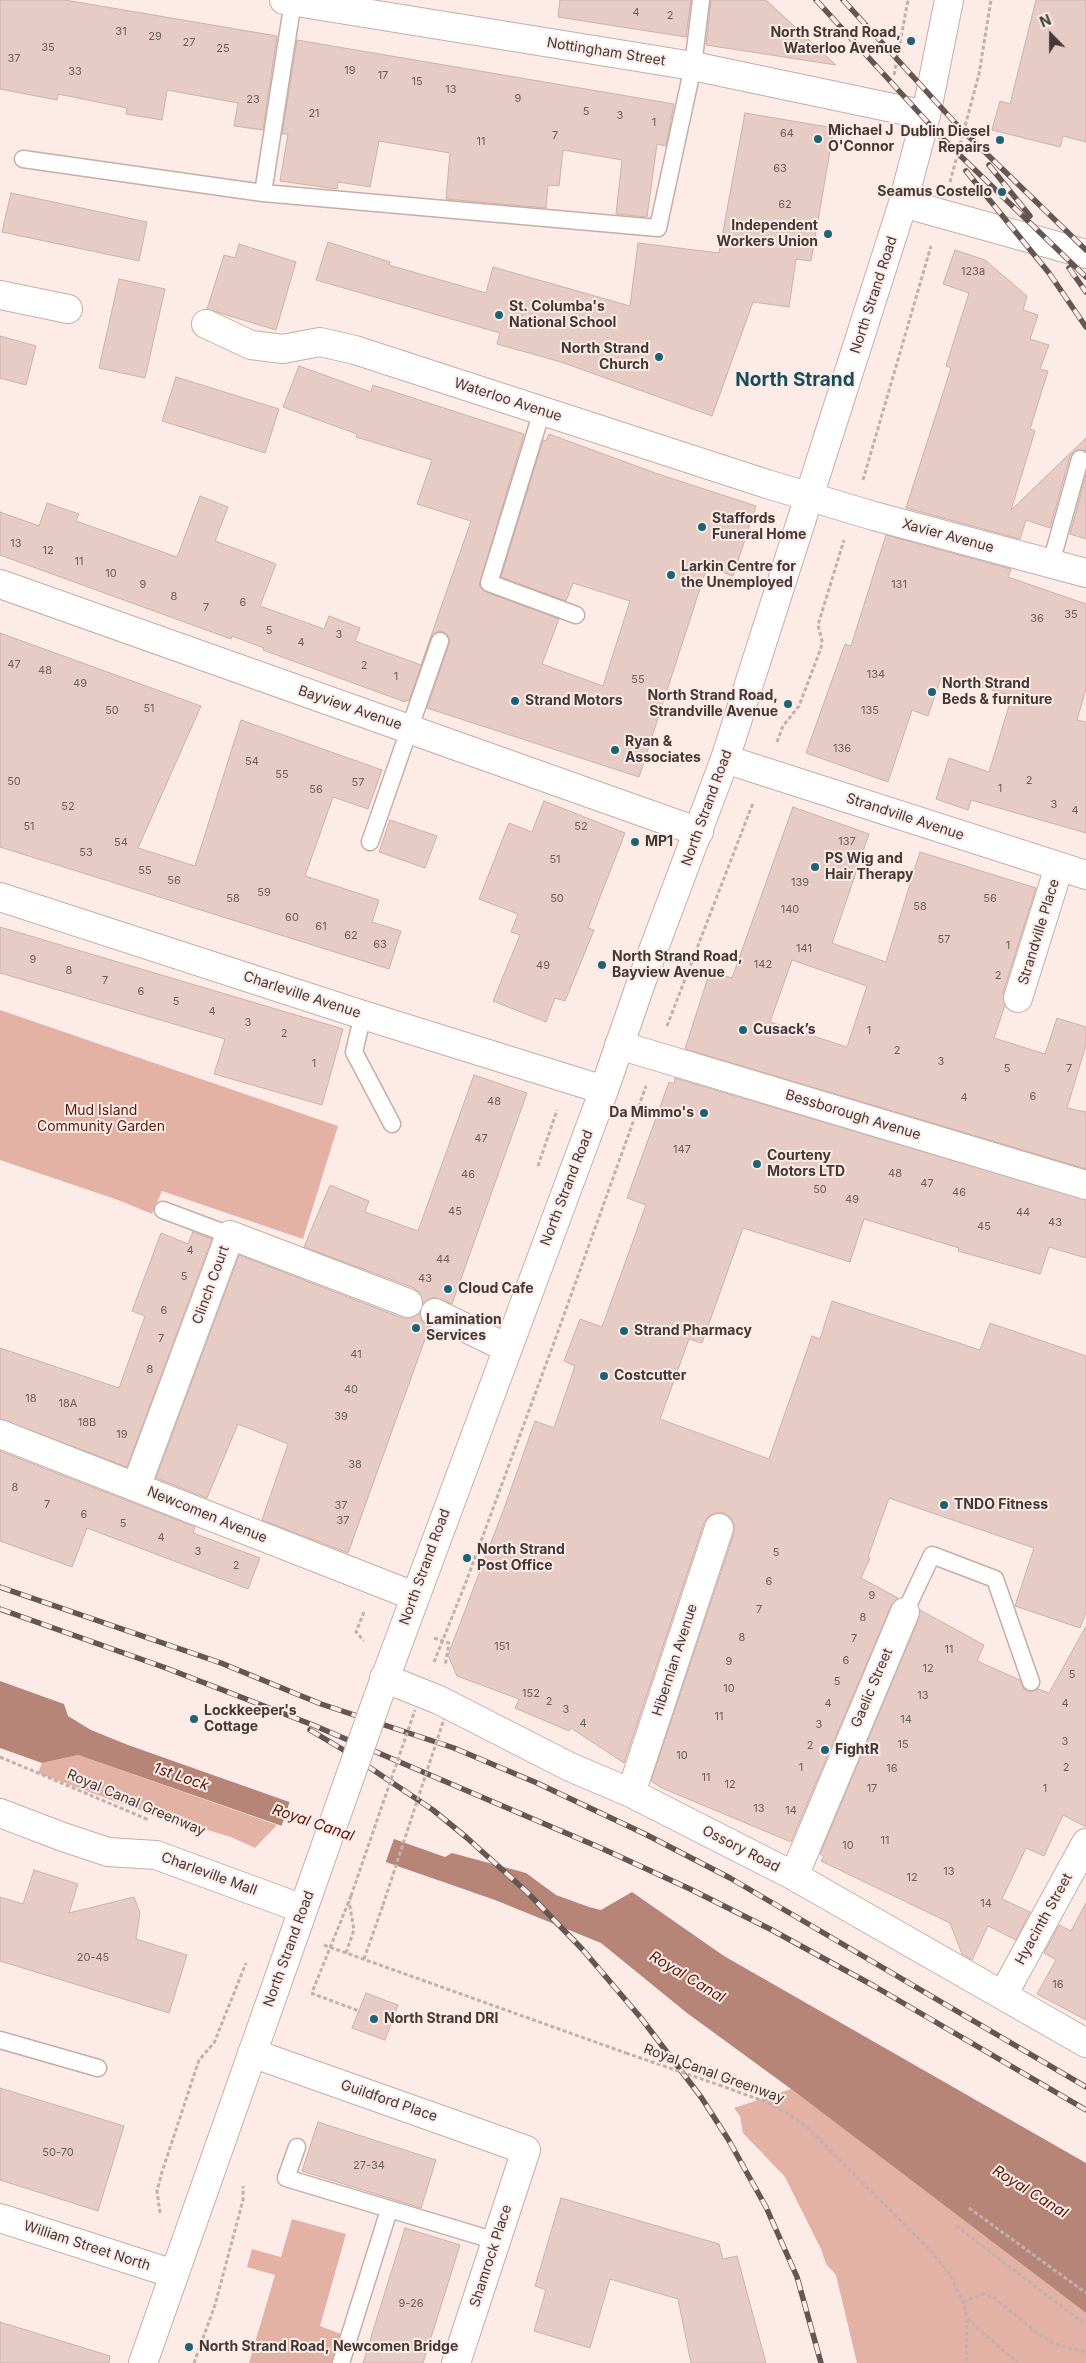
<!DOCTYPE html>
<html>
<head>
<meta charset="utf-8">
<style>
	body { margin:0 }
	#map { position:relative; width:1086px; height:2363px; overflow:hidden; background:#fcebe7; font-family:Inter,sans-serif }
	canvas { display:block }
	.north { position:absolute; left:1026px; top:10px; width:50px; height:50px; -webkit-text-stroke:4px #fcebe7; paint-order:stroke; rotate:338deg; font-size:14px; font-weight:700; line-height:20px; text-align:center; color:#423835 }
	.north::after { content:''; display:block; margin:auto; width:18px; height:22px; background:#423835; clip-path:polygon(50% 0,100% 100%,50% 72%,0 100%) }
</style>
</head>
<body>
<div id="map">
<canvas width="1086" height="2363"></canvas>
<div class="north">N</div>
</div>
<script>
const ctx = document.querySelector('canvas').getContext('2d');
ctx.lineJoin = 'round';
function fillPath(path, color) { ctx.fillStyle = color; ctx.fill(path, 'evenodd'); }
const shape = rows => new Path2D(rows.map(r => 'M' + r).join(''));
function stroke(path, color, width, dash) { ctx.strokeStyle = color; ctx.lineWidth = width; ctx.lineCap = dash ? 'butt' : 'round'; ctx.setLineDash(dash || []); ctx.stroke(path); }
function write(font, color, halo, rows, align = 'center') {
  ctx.font = font + ' Inter,sans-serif'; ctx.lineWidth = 4; ctx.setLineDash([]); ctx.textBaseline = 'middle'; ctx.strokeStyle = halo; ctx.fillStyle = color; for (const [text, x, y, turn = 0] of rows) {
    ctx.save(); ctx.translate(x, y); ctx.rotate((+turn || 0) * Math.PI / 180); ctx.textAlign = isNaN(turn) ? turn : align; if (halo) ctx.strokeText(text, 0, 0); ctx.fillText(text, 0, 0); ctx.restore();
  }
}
fillPath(shape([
	[0,1010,338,1126,303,1239,162,1191,152,1214,118,1200,0,1160],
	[78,1755,277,1825,255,1848,231,1837,130,1807,38,1773,42,1763],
	[791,2089,1086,2313,1086,2363,857,2363,836,2275,826,2264,821,2249,785,2177,743,2133,740,2116,734,2108],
	[292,2219,346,2234,320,2326,341,2334,332,2363,249,2363,275,2275,247,2267,252,2249,281,2257]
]), '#e4b2a4');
fillPath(shape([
	[0,1681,64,1704,68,1716,91,1730,128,1745,445,1857,452,1853,526,1873,556,1895,589,1907,601,1910,632,1892,724,1956,1086,2163,1086,2313,791,2089,687,2013,601,1943,495,1900,78,1755,42,1763,0,1748]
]), '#b78577');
fillPath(shape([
	[291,1798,395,1836,385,1864,281,1828]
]), '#fcebe7');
const building = shape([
	[0,0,65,0,277,36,263,130,234,126,238,103,167,90,162,120,126,114,127,108,58,94,57,100,0,89,0,0],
	[560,0,691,0,686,37,558,17,560,0],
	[711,0,766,0,836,65,706,45,711,0],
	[1036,0,1086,0,1086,142,1063,136,1060,147,992,130,1000,101,1010,104,1036,0],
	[297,40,674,104,666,146,657,144,647,217,616,214,622,160,563,150,559,186,548,185,546,208,446,199,450,153,379,141,370,187,338,182,337,189,280,181,288,134,282,134,297,40],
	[745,113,834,128,811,261,796,259,789,307,753,302,712,416,561,362,497,344,500,333,316,280,328,242,390,262,389,265,486,293,493,267,630,306,638,243,719,253,745,113],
	[11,193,147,222,139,261,2,232,11,193],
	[239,244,296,262,276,330,207,309,224,255,235,258,239,244],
	[955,250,985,260,1027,296,1023,310,1038,315,1030,339,1049,345,1040,369,1048,371,1030,429,1035,431,1011,510,1086,438,1086,451,1077,450,1070,456,1050,528,1026,520,1020,539,906,508,951,368,946,366,969,293,943,284,955,250],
	[119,279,165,289,145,378,99,368,119,279],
	[0,336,36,346,26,385,0,378,0,336],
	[299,366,371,392,373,385,524,434,479,586,486,592,559,619,542,664,603,686,630,601,573,583,566,601,501,577,543,440,546,441,549,434,658,474,756,506,733,576,707,567,639,777,427,708,449,644,450,639,444,632,438,631,431,637,409,701,406,700,405,702,263,650,264,648,232,636,231,639,0,555,0,512,39,526,47,503,79,514,76,521,177,557,200,496,228,507,215,541,276,564,260,606,324,629,329,616,360,628,355,641,421,665,471,521,417,504,432,460,356,437,357,434,283,407,299,366],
	[176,377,279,409,265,453,162,421,176,377],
	[1086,475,1086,539,1070,534,1086,475],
	[886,535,1011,569,1008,577,1086,604,1086,689,1077,720,1086,722,1086,833,971,800,968,810,936,799,949,758,989,772,1012,696,942,675,928,716,912,710,888,782,806,753,845,644,851,646,886,535],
	[0,633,201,706,138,848,195,866,241,720,382,770,368,809,333,797,305,876,379,900,372,922,401,931,389,969,0,847,0,633],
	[544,801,625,833,588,928,594,930,565,1001,555,998,546,1022,493,1001,520,935,511,932,518,914,479,899,509,823,532,832,544,801],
	[793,807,869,834,832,943,886,962,920,852,1036,888,1003,993,1005,1005,994,1038,1045,1054,1057,1018,1086,1027,1086,1045,1067,1108,1086,1112,1086,1169,685,1049,710,971,732,978,793,807],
	[792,960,867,986,847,1047,770,1022,792,960],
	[390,820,437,836,425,868,379,852,390,820],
	[0,927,343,1029,322,1105,214,1074,225,1039,0,973,0,927],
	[474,1075,527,1093,452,1304,434,1297,423,1303,420,1294,414,1288,304,1247,330,1185,369,1201,365,1212,418,1231,474,1075],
	[675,1078,1086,1200,1086,1258,1049,1247,1040,1274,958,1251,959,1248,864,1219,850,1262,743,1228,702,1343,689,1339,660,1419,769,1459,812,1336,820,1339,832,1301,980,1350,990,1323,1086,1356,1086,1612,1080,1628,1015,1606,1034,1548,889,1498,868,1557,870,1558,861,1578,898,1598,891,1606,791,1842,662,1788,651,1781,734,1533,734,1524,730,1517,724,1513,715,1513,708,1517,704,1523,624,1763,571,1728,569,1731,515,1708,519,1699,457,1676,448,1655,505,1506,535,1421,554,1428,575,1366,564,1361,580,1319,602,1327,646,1205,627,1198,669,1082,674,1084,675,1078],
	[193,1232,212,1239,127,1467,0,1419,0,1348,119,1388,145,1316,132,1311,161,1233,188,1244,193,1232],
	[239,1255,402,1318,411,1318,420,1313,422,1321,429,1328,348,1553,262,1520,288,1444,238,1424,207,1498,156,1478,239,1255],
	[0,1451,195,1527,193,1533,260,1558,248,1589,87,1528,72,1567,0,1541,0,1451],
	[920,1610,984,1645,977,1661,1020,1680,1024,1689,1030,1692,1038,1689,1049,1693,1086,1626,1086,1827,1063,1815,1044,1856,1026,1848,1002,1899,1030,1912,1016,1940,988,1926,972,1960,962,1954,950,1923,821,1861,824,1856,820,1854,919,1618,920,1610],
	[34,1870,78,1884,69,1913,134,1897,140,1913,136,1939,187,1955,169,2013,0,1961,0,1897,23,1904,34,1870],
	[1086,1903,1086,2020,1037,1994,1056,1960,1044,1953,1059,1925,1071,1931,1086,1903],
	[366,1993,398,2005,385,2040,352,2028,366,1993],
	[0,2088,124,2126,98,2211,0,2180,0,2088],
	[318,2122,436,2160,421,2208,302,2171,318,2122],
	[561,2198,719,2244,723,2259,737,2256,766,2363,691,2363,678,2299,610,2279,590,2348,534,2331,546,2290,535,2286,561,2198],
	[405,2228,460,2245,423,2363,363,2363,405,2228],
	[0,2322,110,2356,109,2363,0,2363,0,2322]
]);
fillPath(building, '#e7ccc5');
stroke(building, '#cbb1aa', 1);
const lane = shape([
	[23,159,263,193,658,228,693,66,701,0],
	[263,193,293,1],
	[542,411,489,583,576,615],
	[1051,563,1080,459],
	[370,842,440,641],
	[363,1015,354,1052,392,1124],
	[163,1210,230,1235],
	[905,1612,932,1555,995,1579,1031,1682],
	[0,2040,98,2068],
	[297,2147,286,2178,496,2241],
	[341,2363,389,2210]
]);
const street = shape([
	[284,0,693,66,926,115],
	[903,203,1086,254],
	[0,295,68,309],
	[206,324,251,345,283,349,320,342,355,350,767,484,874,516,1086,573],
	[0,584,699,832],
	[725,759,1086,875],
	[0,897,363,1015,604,1090],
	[1018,998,1059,867],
	[619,1045,1086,1185],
	[435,1313,507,1348],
	[0,1434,414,1596],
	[136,1487,230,1235,408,1303],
	[384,1678,439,1700,570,1767,631,1793,794,1876,1086,2043],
	[631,1793,719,1528],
	[0,1813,63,1837,108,1852,156,1855,303,1909],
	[794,1876,905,1612],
	[1003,1995,1086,1843],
	[252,2053,526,2150,456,2363],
	[0,2218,174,2274]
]);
const secondary = shape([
	[377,1700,604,1090,642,980,725,759,903,203,926,115,949,0],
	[143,2363,310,1890]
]);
stroke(lane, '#c7ada6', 19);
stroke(street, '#c7ada6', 30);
stroke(secondary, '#c7ada6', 30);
stroke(shape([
	[894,75,908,0],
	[950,182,979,74,991,0],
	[863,480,931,246],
	[777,742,783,726,799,706,821,648,822,641,818,625,844,540],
	[667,1026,753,803],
	[538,1166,557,1110],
	[364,1612,356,1632,364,1641],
	[434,1638,449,1643,445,1666],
	[434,1662,466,1582,556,1337,646,1086],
	[0,1757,149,1820],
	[324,1945,626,2053],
	[346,1953,354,1930,349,1901],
	[364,1959,383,1905],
	[313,1990,351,1896],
	[311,1993,359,2011],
	[719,2085,766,2102,787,2113,807,2127,929,2249,950,2275,963,2302,967,2319,966,2363],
	[969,2208,1086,2293],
	[160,2213,157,2191,162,2172,199,2060,214,2043,246,1963],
	[956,2226,1086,2325],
	[963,2302,984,2294,994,2298,1040,2335,1055,2344,1086,2352],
	[967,2319,1018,2363],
	[194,2363,215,2305,243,2200,243,2186]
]), '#c0b1ae', 3, [4, 2.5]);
stroke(lane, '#fff', 16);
stroke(street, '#fff', 28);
stroke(secondary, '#fff', 28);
const rail = shape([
	[816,0,942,138,1086,277],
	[843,0,958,126,1086,250],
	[989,165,1030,216],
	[966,171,1049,273,1086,327],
	[1069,268,1086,292],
	[0,1587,221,1663,321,1704,454,1748,537,1783,645,1834,730,1878,1086,2087],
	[0,1609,166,1668,313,1725,601,1848,690,1889,770,1929,874,1986,1086,2110],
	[310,1730,342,1749,433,1810,466,1837,527,1892,583,1950,641,2018,701,2097,728,2139,766,2207,797,2277,821,2363]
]);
stroke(rail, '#625754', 5.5);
stroke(rail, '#fcebe7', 4, [11]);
const secondaryBridge = shape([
	[310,1890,377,1700]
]);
stroke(secondaryBridge, '#c7ada6', 30, []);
stroke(shape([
	[351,1896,415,1710],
	[383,1905,444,1719],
	[626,2053,719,2085]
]), '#c0b1ae', 3, [4, 2.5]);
stroke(secondaryBridge, '#fff', 28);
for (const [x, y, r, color] of [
	[911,41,5,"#1c6473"],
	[818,139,5,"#1c6473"],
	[1000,140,5,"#1c6473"],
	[1002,192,5,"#1c6473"],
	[828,234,5,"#1c6473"],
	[499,315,5,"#1c6473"],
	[659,357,5,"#1c6473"],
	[702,527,5,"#1c6473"],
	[671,575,5,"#1c6473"],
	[932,692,5,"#1c6473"],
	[515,701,5,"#1c6473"],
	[788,704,5,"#1c6473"],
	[615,750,5,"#1c6473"],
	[635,842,5,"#1c6473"],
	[815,867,5,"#1c6473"],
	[602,965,5,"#1c6473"],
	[743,1030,5,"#1c6473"],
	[704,1113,5,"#1c6473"],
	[757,1164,5,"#1c6473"],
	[448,1289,5,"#1c6473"],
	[416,1328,5,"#1c6473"],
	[624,1331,5,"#1c6473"],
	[604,1376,5,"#1c6473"],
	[944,1505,5,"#1c6473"],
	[467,1558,5,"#1c6473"],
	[194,1719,5,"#1c6473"],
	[825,1750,5,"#1c6473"],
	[374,2019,5,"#1c6473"],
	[189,2347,5,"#1c6473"]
]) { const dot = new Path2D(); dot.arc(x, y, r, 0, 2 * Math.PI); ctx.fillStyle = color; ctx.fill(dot); stroke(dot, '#fcebe7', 2); }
write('11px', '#6b5d59', null, [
	["4",636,13],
	["2",670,16],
	["31",121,32],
	["29",155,37],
	["27",189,43],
	["35",48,48],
	["25",223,49],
	["37",14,59],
	["19",350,71],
	["33",75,72],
	["17",383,76],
	["15",417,82],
	["13",451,90],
	["9",518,99],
	["23",253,100],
	["5",586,112],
	["21",314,114],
	["3",620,116],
	["1",654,123],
	["64",787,134],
	["7",555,136],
	["11",481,142],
	["63",780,169],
	["62",785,205],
	["123a",973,272],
	["13",16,544],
	["12",48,551],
	["11",79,562],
	["10",111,574],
	["9",143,585],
	["131",899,585],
	["8",174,597],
	["6",243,603],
	["7",206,608],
	["35",1071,615],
	["36",1037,619],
	["5",269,631],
	["3",339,635],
	["4",301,643],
	["47",14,665],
	["2",364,666],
	["48",45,671],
	["134",876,675],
	["1",396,677],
	["55",638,680],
	["49",80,684],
	["51",149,709],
	["50",112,711],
	["135",870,711],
	["136",842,749],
	["54",252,762],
	["55",282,775],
	["2",1029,781],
	["50",14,782],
	["57",358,783],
	["1",1000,789],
	["56",316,790],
	["3",1054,805],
	["52",68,807],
	["4",1075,811],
	["51",29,827],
	["52",581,827],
	["137",847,842],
	["54",121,843],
	["53",86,853],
	["51",555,860],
	["55",145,871],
	["56",174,881],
	["139",800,883],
	["59",264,893],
	["58",233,899],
	["50",557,899],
	["56",990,899],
	["58",920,907],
	["140",790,910],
	["60",292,918],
	["61",321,927],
	["62",351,936],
	["57",944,940],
	["63",380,945],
	["1",1008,946],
	["141",804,949],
	["9",33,960],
	["142",763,965],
	["49",543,966],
	["8",69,971],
	["2",998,976],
	["7",105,981],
	["6",141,992],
	["5",176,1002],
	["4",212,1012],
	["3",248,1023],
	["1",869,1031],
	["2",284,1034],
	["2",897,1051],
	["3",941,1062],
	["1",314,1064],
	["5",1007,1069],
	["7",1069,1069],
	["6",1033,1097],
	["4",964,1098],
	["48",494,1102],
	["47",481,1139],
	["147",682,1150],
	["48",895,1174],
	["46",468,1175],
	["47",927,1184],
	["50",820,1190],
	["46",959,1193],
	["49",852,1200],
	["45",455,1212],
	["44",1023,1213],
	["43",1055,1223],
	["45",984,1227],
	["4",190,1251],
	["44",443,1260],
	["5",184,1277],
	["43",425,1279],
	["6",164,1311],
	["7",161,1339],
	["41",356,1355],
	["8",150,1370],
	["40",351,1390],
	["18",31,1399],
	["18A",68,1404],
	["39",341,1417],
	["18B",87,1423],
	["19",122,1435],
	["38",355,1465],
	["8",15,1488],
	["7",47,1505],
	["37",341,1506],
	["6",84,1515],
	["37",343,1521],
	["5",123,1524],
	["4",161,1538],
	["3",198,1552],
	["5",776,1553],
	["2",236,1566],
	["6",769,1582],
	["9",872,1596],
	["7",759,1610],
	["8",863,1618],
	["8",742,1638],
	["7",854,1639],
	["151",502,1647],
	["11",949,1650],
	["6",846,1661],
	["9",729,1662],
	["12",928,1669],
	["5",1072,1675],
	["5",837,1682],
	["10",729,1689],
	["152",531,1694],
	["13",923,1696],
	["2",549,1702],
	["4",828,1704],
	["4",1065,1704],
	["3",566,1710],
	["11",719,1717],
	["14",906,1720],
	["4",583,1724],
	["3",819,1725],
	["3",1065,1742],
	["15",903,1745],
	["2",810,1746],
	["10",682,1756],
	["1",801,1768],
	["2",1066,1768],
	["16",892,1769],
	["11",706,1778],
	["12",730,1785],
	["17",872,1789],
	["1",1045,1789],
	["13",759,1809],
	["14",791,1811],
	["11",885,1841],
	["10",848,1846],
	["13",949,1872],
	["12",912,1878],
	["14",986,1904],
	["20-45",93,1958],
	["16",1058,1985],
	["50-70",58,2153],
	["27-34",369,2166],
	["9-26",411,2304]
]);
write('bold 14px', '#423835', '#fcebe7', [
	["North Strand Road,",901,33,"right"],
	["Waterloo Avenue",901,49,"right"],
	["Michael J",828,131],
	["O'Connor",828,147],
	["Dublin Diesel",990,132,"right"],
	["Repairs",990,148,"right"],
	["Seamus Costello",992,192,"right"],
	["Independent",818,226,"right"],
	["Workers Union",818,242,"right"],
	["St. Columba's",509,307],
	["National School",509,323],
	["North Strand",649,349,"right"],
	["Church",649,365,"right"],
	["Staffords",712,519],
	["Funeral Home",712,535],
	["Larkin Centre for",681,567],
	["the Unemployed",681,583],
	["North Strand",942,684],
	["Beds & furniture",942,700],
	["North Strand Road,",778,696,"right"],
	["Strandville Avenue",778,712,"right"],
	["Strand Motors",525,701],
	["Ryan &",625,742],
	["Associates",625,758],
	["MP1",645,842],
	["PS Wig and",825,859],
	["Hair Therapy",825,875],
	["North Strand Road,",612,957],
	["Bayview Avenue",612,973],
	["Cusack’s",753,1030],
	["Da Mimmo's",694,1113,"right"],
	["Courteny",767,1156],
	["Motors LTD",767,1172],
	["Cloud Cafe",458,1289],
	["Lamination",426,1320],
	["Services",426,1336],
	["Strand Pharmacy",634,1331],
	["Costcutter",614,1376],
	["TNDO Fitness",954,1505],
	["North Strand",477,1550],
	["Post Office",477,1566],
	["Lockkeeper's",204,1711],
	["Cottage",204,1727],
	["FightR",835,1750],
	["North Strand DRI",384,2019],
	["North Strand Road, Newcomen Bridge",199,2347]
], 'left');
write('14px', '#423835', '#fcebe7', [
	["Nottingham Street",606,52,9],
	["North Strand Road",874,295,-72],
	["Waterloo Avenue",508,400,18],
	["Xavier Avenue",948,536,15],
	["Bayview Avenue",350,708,19],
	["North Strand Road",707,808,-70],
	["Strandville Avenue",905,817,18],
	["Strandville Place",1039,932,-73],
	["Charleville Avenue",302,995,18],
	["Bessborough Avenue",853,1115,17],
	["North Strand Road",567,1188,-69],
	["Clinch Court",211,1285,-70],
	["Newcomen Avenue",207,1515,22],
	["North Strand Road",425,1567,-70],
	["Hibernian Avenue",675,1660,-72],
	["Gaelic Street",872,1688,-67],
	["Royal Canal Greenway",136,1803,23],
	["Ossory Road",741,1849,27],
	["Charleville Mall",209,1874,20],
	["Hyacinth Street",1044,1919,-61],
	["North Strand Road",289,1949,-70],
	["Royal Canal Greenway",714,2074,20],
	["Guildford Place",389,2101,19],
	["William Street North",87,2246,18],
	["Shamrock Place",491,2256,-72]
]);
write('14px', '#5a1b0a', '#fcebe7', [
	["Mud Island",101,1111],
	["Community Garden",101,1127]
]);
write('italic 15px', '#561706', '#fcebe7', [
	["1st Lock",181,1777,19],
	["Royal Canal",313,1823,19],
	["Royal Canal",687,1977,31],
	["Royal Canal",1030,2192,32]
]);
write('bold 19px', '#154e5a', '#fcebe7', [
	["North Strand",795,380]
]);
</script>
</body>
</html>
